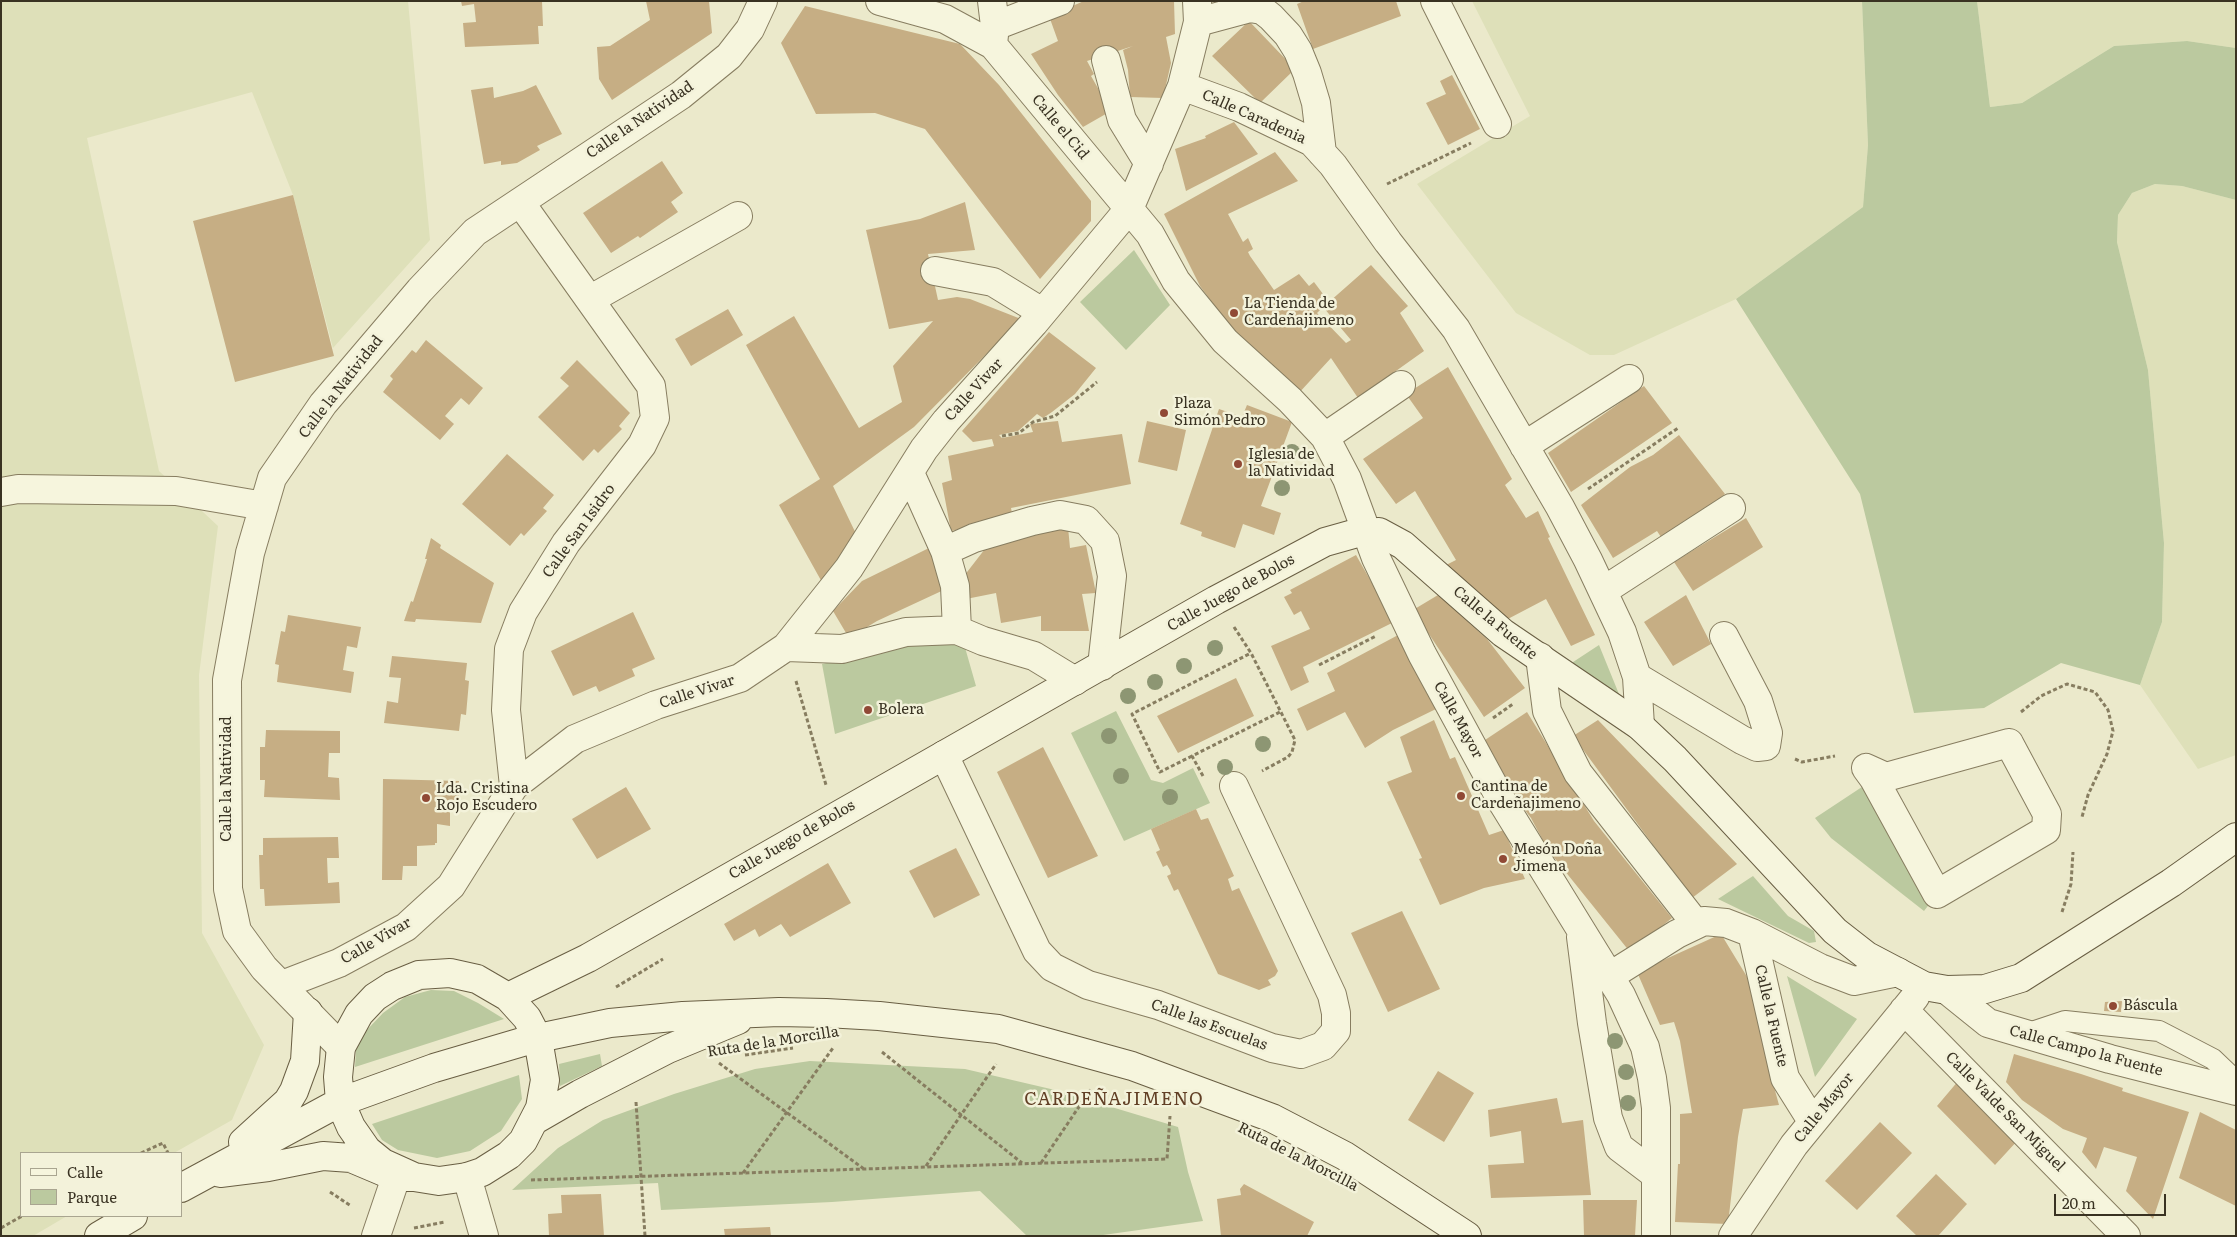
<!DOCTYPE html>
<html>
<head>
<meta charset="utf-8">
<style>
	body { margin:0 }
	#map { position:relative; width:2237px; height:1237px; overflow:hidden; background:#ebe9cb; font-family:Literata,serif }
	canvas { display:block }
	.frame { position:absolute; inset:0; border:2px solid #393222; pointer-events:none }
	.legend { position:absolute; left:20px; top:1152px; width:162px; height:65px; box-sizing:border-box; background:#f3f2da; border:1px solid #a9a590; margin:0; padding:6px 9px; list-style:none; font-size:15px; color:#393222 }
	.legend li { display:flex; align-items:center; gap:10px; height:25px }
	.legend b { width:25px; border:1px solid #a9a590 }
	.scale { position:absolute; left:2054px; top:1194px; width:112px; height:22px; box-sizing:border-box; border:2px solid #393222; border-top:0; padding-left:6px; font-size:15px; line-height:18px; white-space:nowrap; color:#393222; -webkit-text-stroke:4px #f3f2da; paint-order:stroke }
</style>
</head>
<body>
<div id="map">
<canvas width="2237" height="1237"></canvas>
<div class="frame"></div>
<ul class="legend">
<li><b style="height:6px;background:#f6f5dd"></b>Calle</li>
<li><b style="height:14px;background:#bbc99f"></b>Parque</li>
</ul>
<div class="scale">20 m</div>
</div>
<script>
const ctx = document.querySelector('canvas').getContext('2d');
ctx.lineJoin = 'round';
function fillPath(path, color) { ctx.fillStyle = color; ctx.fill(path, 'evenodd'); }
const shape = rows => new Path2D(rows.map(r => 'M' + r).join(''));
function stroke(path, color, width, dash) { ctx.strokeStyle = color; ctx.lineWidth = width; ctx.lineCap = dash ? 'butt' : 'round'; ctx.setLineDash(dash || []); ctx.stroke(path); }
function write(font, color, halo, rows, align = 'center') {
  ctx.font = font + ' Literata,serif'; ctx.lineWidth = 5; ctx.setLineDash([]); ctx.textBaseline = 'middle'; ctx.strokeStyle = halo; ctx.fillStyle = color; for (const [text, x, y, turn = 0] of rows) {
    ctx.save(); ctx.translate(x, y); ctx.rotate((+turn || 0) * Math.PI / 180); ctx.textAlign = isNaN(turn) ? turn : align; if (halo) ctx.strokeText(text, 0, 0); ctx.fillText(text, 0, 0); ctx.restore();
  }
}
fillPath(shape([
	[3,1,408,1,430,240,333,348,293,195,252,92,87,138,159,471,218,526,199,675,202,933,264,1045,232,1120,174,1153,21,1153,21,1216,67,1216,33,1236,1,1236,1,2],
	[1472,1,1862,1,1868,145,1863,207,1736,299,1614,355,1590,355,1516,313,1417,184,1530,116],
	[1977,1,2236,1,2236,48,2187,41,2114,46,2022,103,1990,107],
	[2155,184,2182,186,2236,200,2236,755,2198,769,2140,685,2162,622,2164,543,2148,370,2117,242,2118,215,2132,193]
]), '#dee0b9');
fillPath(shape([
	[1862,1,1977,1,1990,107,2022,103,2114,46,2187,41,2236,48,2236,200,2182,186,2155,184,2132,193,2118,215,2117,242,2148,370,2164,543,2162,622,2140,685,2061,663,1984,708,1914,713,1860,494,1736,299,1863,207,1868,145],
	[1134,250,1170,305,1126,350,1080,302],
	[922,642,964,644,976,686,835,734,822,664],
	[1599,645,1621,699,1567,666],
	[1116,711,1151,780,1163,783,1193,768,1210,803,1124,841,1071,733],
	[1874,779,1937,894,1924,911,1831,838,1815,818],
	[1753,876,1788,916,1814,931,1816,942,1809,943,1718,899],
	[1787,976,1857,1019,1815,1077],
	[431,990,454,991,478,1003,504,1019,355,1067,356,1050,365,1032,383,1013,405,997],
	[600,1054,602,1066,560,1086,559,1064],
	[810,1061,965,1069,1055,1090,1178,1127,1188,1172,1203,1221,1096,1236,1027,1236,980,1191,832,1202,661,1210,658,1183,512,1190,558,1148,603,1120,674,1094,755,1069],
	[519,1075,522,1099,501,1131,470,1151,437,1158,398,1150,382,1140,372,1124]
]), '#bbc99f');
fillPath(shape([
	[461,1,542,1,543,26,538,26,539,44,465,47,463,23,476,22,474,4,462,6],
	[646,1,709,1,712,33,612,100,599,79,597,47,610,46,650,20],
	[1084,1,1174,1,1175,34,1166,37,1171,63,1163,98,1130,97,1128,70,1123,50,1133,46,1087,61,1094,74,1091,76,1111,111,1083,127,1058,95,1031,54,1058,41,1049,16],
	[1304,1,1396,1,1401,16,1313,49,1297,4],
	[805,6,960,44,999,85,1091,201,1091,221,1040,279,925,129,875,113,816,114,781,43],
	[1249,21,1295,69,1260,103,1212,56],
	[1452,75,1480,129,1448,145,1426,103,1446,94,1440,81],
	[536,85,562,134,537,146,540,150,517,163,501,165,501,161,484,164,471,90,493,87,494,98,523,91],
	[1234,122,1258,154,1186,191,1175,149,1206,138,1205,136],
	[1275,152,1298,181,1228,214,1243,242,1248,238,1253,249,1248,252,1250,256,1274,290,1299,274,1309,286,1314,282,1329,302,1371,265,1408,306,1400,313,1424,351,1358,398,1331,358,1298,394,1228,324,1200,286,1164,214],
	[1323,307,1351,340,1346,343,1317,313],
	[662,161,683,193,671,202,678,212,640,238,638,236,611,253,583,213],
	[293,195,334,356,235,382,193,221],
	[965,202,975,250,928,254,938,300,957,297,970,299,1021,319,914,427,833,486,860,542,823,584,779,505,820,479,746,345,794,316,859,428,902,402,893,366,933,321,889,329,866,230,920,219],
	[728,309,743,335,691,366,675,339],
	[1049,332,1096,368,1075,394,1052,412,1043,418,1037,414,1018,431,999,435,1002,438,1033,432,1030,424,1058,421,1062,442,1122,434,1131,484,1011,508,1013,518,951,531,942,483,952,480,948,456,994,446,992,439,973,442,962,431],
	[426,340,483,388,469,405,461,398,445,416,454,424,440,440,383,392,393,379,390,376,412,350,416,353],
	[577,360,630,413,619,426,622,429,598,453,594,449,583,461,538,417,569,386,560,378],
	[1448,367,1512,479,1505,485,1526,518,1538,511,1550,537,1548,538,1595,635,1571,646,1546,599,1504,621,1446,565,1456,560,1415,491,1396,504,1363,459,1423,418,1406,394],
	[1644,386,1672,423,1571,492,1548,453],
	[1247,405,1292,422,1261,506,1281,513,1274,535,1243,524,1235,548,1201,536,1202,532,1180,524,1219,409,1242,417],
	[1147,421,1186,430,1177,471,1138,462],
	[1679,435,1725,494,1665,543,1657,531,1613,558,1581,505,1630,467,1653,455],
	[507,454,554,495,543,508,547,511,524,536,521,533,510,546,462,504],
	[1746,518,1763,547,1693,591,1674,562],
	[1068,527,1070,548,1086,545,1096,593,1082,594,1089,631,1041,631,1041,616,1001,623,996,593,966,599,964,576,988,545],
	[431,538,441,545,440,548,494,583,481,623,416,619,415,622,404,621,411,601,413,602,427,559,425,559],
	[929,548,948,588,877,621,849,638,833,611,862,581],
	[1356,555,1394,622,1303,667,1309,682,1291,691,1271,646,1310,629,1301,611,1294,615,1284,597,1292,593,1290,590],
	[1438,595,1487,639,1525,688,1484,717,1413,610],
	[1686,595,1711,644,1673,666,1644,622],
	[633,612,655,659,632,669,635,676,599,692,596,686,573,696,551,651],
	[288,615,361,627,357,648,347,646,343,670,354,672,351,693,277,682,279,665,275,664,281,631,285,632],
	[1400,634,1436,709,1393,730,1365,748,1345,712,1307,731,1297,709,1335,691,1327,673],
	[392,656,467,663,465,680,469,681,466,715,461,714,459,731,384,723,387,701,398,703,401,678,389,677],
	[1236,678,1254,716,1178,753,1157,716],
	[1527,712,1594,821,1672,918,1630,952,1548,850,1531,818,1513,795,1485,740],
	[1434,720,1450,759,1455,757,1489,835,1504,830,1525,879,1484,888,1440,905,1419,859,1422,858,1387,782,1412,772,1400,737],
	[1598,720,1737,864,1692,898,1573,736],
	[266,730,340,731,340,753,329,753,328,777,339,778,340,800,264,797,265,780,260,780,260,747,265,747],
	[1043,747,1098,856,1048,878,997,772],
	[383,779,459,781,459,806,450,806,450,826,437,824,437,843,435,843,435,845,417,846,417,866,403,866,402,880,382,880],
	[626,787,651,829,597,859,572,819],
	[1196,809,1201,820,1208,818,1234,876,1228,879,1232,891,1239,888,1278,971,1275,976,1268,980,1271,985,1259,990,1218,974,1178,889,1174,891,1167,876,1171,874,1170,870,1167,865,1163,867,1156,852,1160,850,1151,829],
	[338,837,339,858,327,858,328,883,339,882,340,903,265,906,264,889,260,889,259,855,263,855,263,838],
	[956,848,980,895,934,918,909,871],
	[828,863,851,903,790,937,781,924,759,937,755,929,734,941,724,924],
	[1402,911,1440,989,1388,1012,1351,933],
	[1721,934,1749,980,1768,1065,1779,1105,1743,1109,1738,1137,1728,1224,1675,1222,1678,1164,1680,1164,1680,1114,1692,1113,1680,1041,1674,1022,1660,1025,1637,972],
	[2122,1001,2121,1012,2104,1011,2105,1002],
	[2014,1054,2081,1074,2123,1088,2122,1091,2189,1112,2153,1219,2126,1191,2137,1157,2104,1147,2096,1169,2082,1152,2087,1138,2063,1129,2022,1100,2006,1082],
	[1438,1071,1474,1093,1444,1142,1408,1120],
	[1959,1080,2018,1140,1995,1165,1937,1106],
	[1557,1098,1562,1123,1583,1120,1591,1195,1491,1198,1488,1165,1524,1163,1521,1131,1490,1137,1488,1110],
	[2200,1112,2236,1130,2236,1206,2179,1178],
	[1880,1122,1912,1153,1857,1210,1825,1181],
	[1936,1174,1967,1204,1938,1236,1917,1236,1896,1216],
	[1244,1184,1314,1222,1307,1236,1221,1236,1217,1199,1241,1195,1240,1189],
	[601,1194,604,1236,549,1236,548,1214,562,1213,561,1195],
	[1583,1200,1637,1200,1635,1236,1584,1236],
	[770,1227,771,1236,725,1236,724,1229]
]), '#c6ae84');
const lane = shape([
	[2023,1035,2065,1021,2159,1031,2213,1059,2236,1081]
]);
const street = shape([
	[880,1,945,19,993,45,1150,234,1176,281,1225,341,1290,400,1325,437,1347,479,1376,558,1422,654,1504,805,1621,995,1645,1047,1652,1078,1656,1108,1656,1236],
	[992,1,995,26,993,44],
	[1435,1,1497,124],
	[1198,22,1250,8,1262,10,1271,17,1288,35,1298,51,1307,73,1316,103,1322,153],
	[995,26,1060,1],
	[1106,60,1122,120,1149,164],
	[1182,86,1239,107,1312,142,1333,165,1388,242,1456,329,1560,507,1588,560,1622,632,1637,677,1640,726],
	[935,271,993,282,1042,312],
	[591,299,738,216],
	[1325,437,1401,385],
	[1524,446,1629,379],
	[910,473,945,551,955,586,957,630],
	[1,492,18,489,176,491,264,506],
	[945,551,974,538,1032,521,1060,515,1086,520,1105,541,1112,576,1102,666],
	[1603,591,1731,508],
	[786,647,842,649,906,632,957,630,983,641,1034,656,1075,681],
	[1540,657,1547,711,1578,773,1696,924],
	[1637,677,1742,740,1757,747,1766,746,1768,733,1758,701,1724,636],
	[2009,743,2047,814,2046,830,1937,894,1874,779,1866,768,1886,777,2009,743],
	[944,755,1037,951,1052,967,1088,985,1158,1005,1272,1048,1301,1054,1323,1046,1336,1031,1336,1013,1332,995,1234,786],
	[514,786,506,710,509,649,523,612,566,543,642,445,655,418,651,386,520,202],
	[1752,933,1785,1078,1812,1121],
	[1581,937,1592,1023,1608,1118,1619,1147,1656,1175],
	[1610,976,1677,934,1704,921,1726,923,1752,933,1820,968,1854,981,1898,972],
	[282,985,339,963,406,927,451,886,514,786,575,739,656,705,740,678,786,647,849,568,924,449,946,421,1034,323,1129,209,1182,86,1198,22,1197,1],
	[1947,990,1988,1023,2110,1059,2236,1091],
	[1904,1010,2126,1236],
	[341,1047,264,968,237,931,228,889,227,680,250,553,272,478,323,404,420,290,475,232,681,95,729,56,750,29,763,1],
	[467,1177,484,1236],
	[376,1236,396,1177],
	[1733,1236,1794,1145,1915,997]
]);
const secondary = shape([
	[508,997,588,958,1216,600,1325,542,1357,533,1379,532,1403,545,1503,633,1640,726,1675,759,1835,931,1867,956,1924,986,1947,990,1985,989,2021,978,2171,883,2236,837],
	[535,1120,580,1094,668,1049,738,1020],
	[243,1142,288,1101,294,1091,305,1061,308,1012],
	[220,1173,268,1167,323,1156,351,1158,396,1177,414,1177,439,1181,467,1177,482,1172,509,1155,523,1141,540,1108,545,1080,538,1039,527,1018,508,997,477,979,450,973,419,975,392,986,375,997,359,1014,341,1047,338,1077,340,1102,351,1127,367,1150,383,1163,414,1177],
	[181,1188,340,1102,434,1068,529,1040,610,1023,683,1016,779,1012,826,1013,879,1016,998,1029,1132,1066,1272,1118,1345,1156,1467,1236],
	[99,1236,133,1216]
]);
stroke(lane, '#877d60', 22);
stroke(street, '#877d60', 30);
stroke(secondary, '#695e43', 30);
stroke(shape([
	[1387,184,1471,143],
	[1002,436,1019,433,1033,422,1055,416,1097,382],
	[1588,489,1678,428],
	[1234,627,1251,653,1295,740,1292,752,1288,757,1262,771],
	[1319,665,1376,636],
	[796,681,826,785],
	[2021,712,2041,696,2067,684,2095,692,2108,710,2113,731,2107,754,2088,795,2082,817],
	[1493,718,1513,704],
	[1192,756,1160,772,1132,714,1251,653],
	[1795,759,1802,762,1835,756],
	[1203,776,1192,756,1280,712],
	[2062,912,2071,884,2073,852],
	[616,987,663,959],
	[882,1052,1022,1163],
	[745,1055,793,1048],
	[719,1063,864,1169],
	[636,1102,645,1236],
	[141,1153,163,1143,168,1153],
	[1041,1163,1091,1089],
	[926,1166,996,1064],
	[743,1173,833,1048],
	[531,1180,1167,1159,1170,1116],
	[330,1192,351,1206],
	[1,1228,22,1216],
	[414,1228,445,1222]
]), '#877d60', 3, [4, 2.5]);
stroke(lane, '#f6f5dd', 20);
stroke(street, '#f6f5dd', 28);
stroke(secondary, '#f6f5dd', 28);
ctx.fillStyle = '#8d9673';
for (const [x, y] of [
	[1292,452],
	[1282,488],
	[1215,648],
	[1184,666],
	[1155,682],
	[1128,696],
	[1109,736],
	[1263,744],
	[1225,767],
	[1121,776],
	[1170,797],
	[1615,1041],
	[1626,1072],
	[1628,1103]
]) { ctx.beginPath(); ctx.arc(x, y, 8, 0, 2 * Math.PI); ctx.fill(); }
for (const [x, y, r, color] of [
	[1234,313,5,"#904935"],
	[1164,413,5,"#904935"],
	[1238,464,5,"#904935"],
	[868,710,5,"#904935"],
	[1461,796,5,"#904935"],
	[426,798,5,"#904935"],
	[1503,859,5,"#904935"],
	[2113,1006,5,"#904935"]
]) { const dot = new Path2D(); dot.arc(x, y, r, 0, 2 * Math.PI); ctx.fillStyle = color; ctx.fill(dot); stroke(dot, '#f3f2da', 2); }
write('15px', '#393222', '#f3f2da', [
	["Calle Caradenia",1254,117,24],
	["Calle la Natividad",640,120,-34],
	["Calle el Cid",1060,127,50],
	["Calle la Natividad",341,387,-52],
	["Calle Vivar",974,390,-48],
	["Calle San Isidro",579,531,-54],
	["Calle Juego de Bolos",1231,593,-29],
	["Calle la Fuente",1495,623,40],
	["Calle Vivar",697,692,-18],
	["Calle Mayor",1458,720,61],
	["Calle la Natividad",227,779,-90],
	["Calle Juego de Bolos",792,840,-30],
	["Calle Vivar",376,941,-30],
	["Calle la Fuente",1771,1016,77],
	["Calle las Escuelas",1209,1025,20],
	["Ruta de la Morcilla",773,1042,-9],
	["Calle Campo la Fuente",2086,1051,15],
	["Calle Mayor",1824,1108,-51],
	["Calle Valde San Miguel",2005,1112,45],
	["Ruta de la Morcilla",1298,1157,27]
]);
write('15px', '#393222', '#f3f2da', [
	["La Tienda de",1244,304],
	["Cardeñajimeno",1244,321],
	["Plaza",1174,404],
	["Simón Pedro",1174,421],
	["Iglesia de",1248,455],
	["la Natividad",1248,472],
	["Bolera",878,710],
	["Cantina de",1471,787],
	["Cardeñajimeno",1471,804],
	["Lda. Cristina",436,789],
	["Rojo Escudero",436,806],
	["Mesón Doña",1513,850],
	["Jimena",1513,867],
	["Báscula",2123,1006]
], 'left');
ctx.letterSpacing = '1px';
write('18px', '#613f25', '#f3f2da', [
	["CARDEÑAJIMENO",1114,1100]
]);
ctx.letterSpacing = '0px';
</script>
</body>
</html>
